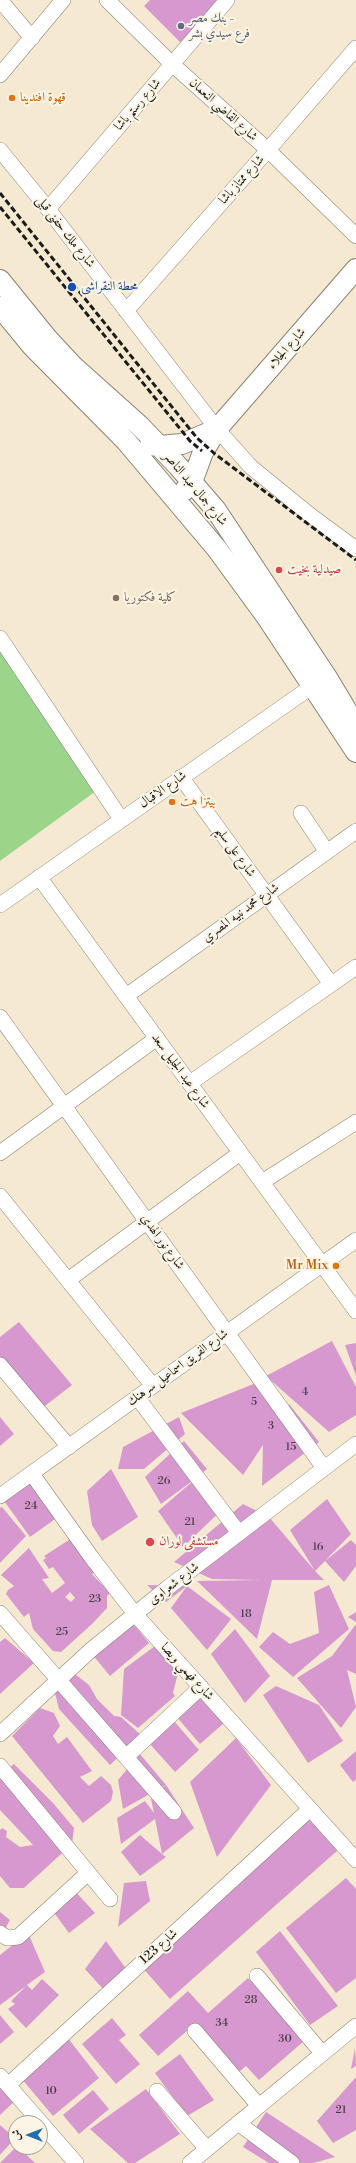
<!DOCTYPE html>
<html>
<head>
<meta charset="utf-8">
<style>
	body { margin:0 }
	#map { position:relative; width:356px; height:2163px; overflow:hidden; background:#f5ead1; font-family:"Libre Bodoni",Amiri,serif }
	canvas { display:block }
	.north { position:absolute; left:8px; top:2115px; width:40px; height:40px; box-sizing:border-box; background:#fcf5e5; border:1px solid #a29e95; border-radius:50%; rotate:270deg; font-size:11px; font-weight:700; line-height:16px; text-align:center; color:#1c1c1c }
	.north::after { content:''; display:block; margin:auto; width:14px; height:18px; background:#1f6fb2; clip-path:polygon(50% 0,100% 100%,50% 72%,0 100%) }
</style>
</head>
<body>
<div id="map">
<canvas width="356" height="2163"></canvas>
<div class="north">ش</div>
</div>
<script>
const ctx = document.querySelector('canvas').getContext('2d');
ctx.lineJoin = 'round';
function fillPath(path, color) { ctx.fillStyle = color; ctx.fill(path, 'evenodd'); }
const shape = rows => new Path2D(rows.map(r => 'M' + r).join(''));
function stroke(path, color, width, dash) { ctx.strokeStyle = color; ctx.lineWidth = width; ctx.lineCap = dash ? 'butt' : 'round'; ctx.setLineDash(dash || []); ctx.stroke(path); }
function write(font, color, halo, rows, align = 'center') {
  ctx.font = font + ' "Libre Bodoni",Amiri,serif'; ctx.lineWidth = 4; ctx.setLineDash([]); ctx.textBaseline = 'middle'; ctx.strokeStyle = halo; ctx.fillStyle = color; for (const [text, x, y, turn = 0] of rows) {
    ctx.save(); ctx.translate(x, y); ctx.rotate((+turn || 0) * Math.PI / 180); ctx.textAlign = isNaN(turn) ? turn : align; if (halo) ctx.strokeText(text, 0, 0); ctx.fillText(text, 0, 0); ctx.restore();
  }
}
fillPath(shape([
	[0,651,96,791,0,861]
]), '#9ad589');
fillPath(shape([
	[150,0,219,0,183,45,144,6],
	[19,1322,72,1385,41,1409,0,1359,0,1337],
	[332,1341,356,1387,356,1415,329,1432,266,1376],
	[356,1343,356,1376,345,1345],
	[256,1383,280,1418,289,1404,319,1442,262,1486,263,1445,243,1475,181,1413],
	[0,1417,14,1434,0,1446],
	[179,1417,185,1434,144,1469,118,1469,123,1447],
	[184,1441,207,1469,202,1473,227,1505,183,1547,158,1511,199,1476,161,1504,145,1477],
	[111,1469,138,1517,102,1541,92,1525,87,1491],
	[30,1479,58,1517,30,1537,2,1498],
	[327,1499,351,1534,325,1561,351,1540,356,1545,356,1566,344,1582,325,1561,315,1571,324,1580,272,1580,257,1639,197,1581,261,1580,212,1579,174,1562,243,1504,269,1517,315,1571,290,1530],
	[2,1507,26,1536,0,1563,0,1508],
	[72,1538,95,1572,92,1574,110,1593,107,1596,107,1608,92,1624,61,1652,53,1651,33,1629,29,1613,24,1617,6,1594,8,1590,14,1586,1,1575,29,1548,49,1578,42,1579,52,1593,65,1583,53,1567,49,1569,43,1560,46,1558,44,1556],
	[70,1592,75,1598,71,1602,65,1597],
	[147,1585,187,1586,166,1602],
	[329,1585,349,1629,293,1677,259,1647,273,1632,290,1644,319,1633,314,1592],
	[187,1586,231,1619,207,1650,171,1608],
	[356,1612,356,1622,348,1617],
	[131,1621,149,1643,110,1676,92,1654],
	[356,1624,356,1674,347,1670,356,1707,341,1728,297,1678,332,1656],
	[235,1629,270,1676,245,1703,211,1654],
	[5,1638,34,1663,0,1694,0,1642],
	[155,1646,178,1673,173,1693,175,1696,138,1728,121,1715,124,1669],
	[75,1674,89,1685,97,1699,114,1716,121,1717,141,1735,110,1765,59,1709,55,1693],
	[276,1686,319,1705,343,1741,308,1763,263,1695],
	[199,1694,224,1723,200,1744,175,1715],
	[40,1708,54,1713,60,1726,53,1736,58,1744,67,1737,92,1771,80,1777,89,1786,101,1776,111,1785,113,1792,111,1801,83,1823,12,1736],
	[174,1721,199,1750,175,1772,149,1743],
	[236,1738,271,1785,217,1857,190,1782],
	[356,1751,356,1779,353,1782,340,1765],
	[140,1754,166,1785,194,1828,162,1854,166,1857,140,1876,121,1852,140,1835,162,1854,155,1819,121,1844,117,1818,145,1801,154,1813,151,1799,166,1785,123,1809,118,1780],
	[14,1764,53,1803,74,1828,72,1844,24,1888,10,1888,0,1876,0,1830,2,1828,7,1831,6,1837,20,1847,33,1845,0,1810,0,1776],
	[309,1817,338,1850,170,1999,141,1966],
	[346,1878,356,1889,356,1978,336,1993,286,1928],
	[146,1881,150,1901,118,1927,124,1883],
	[74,1890,95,1913,69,1933,52,1910],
	[0,1912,10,1920,0,1938],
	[280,1931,338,2006,310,2025,256,1952],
	[28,1933,45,1972,27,1985,32,1990,42,1979,59,1995,26,2028,8,2009,15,2004,11,2001,26,1986,0,2005,0,1955],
	[106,1941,127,1970,104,1990,85,1969],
	[248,1978,304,2041,259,2080,246,2066,239,2072,196,2023,158,2056,139,2035,188,1991,208,2013],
	[0,2015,14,2032,0,2044],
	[112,2018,126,2035,119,2040,140,2064,116,2084,82,2044],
	[67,2037,99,2078,53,2116,21,2078],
	[355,2048,356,2066,351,2069],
	[180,2054,214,2100,187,2116,155,2073],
	[356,2077,356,2130,333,2143,317,2121],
	[0,2081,17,2099,0,2115],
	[146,2089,180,2134,135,2163,128,2163,90,2129],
	[93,2090,109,2109,79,2134,63,2115],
	[266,2112,335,2157,313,2163,269,2163,243,2147],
	[0,2125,15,2138,0,2155],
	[16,2147,18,2147,35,2163,0,2163]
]), '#d698ce');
const minor = shape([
	[0,0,32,38],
	[107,0,172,64,268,150,356,236],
	[0,75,63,0],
	[0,150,48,209,217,429,251,467,310,515,356,549],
	[48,209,227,0],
	[126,311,268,150,356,48],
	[0,638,121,819],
	[181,777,331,984],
	[301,813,327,852],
	[39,877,356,1311],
	[0,905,321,680],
	[126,996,356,831],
	[0,1017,324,1468],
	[190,1083,356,967],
	[0,1153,157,1038],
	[262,1182,356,1122],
	[0,1196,153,1386],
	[68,1280,240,1153],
	[0,1365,69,1447],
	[137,1397,239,1533],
	[32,1474,92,1558,135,1614,356,1860],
	[0,1496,356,1240],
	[0,1613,174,1812],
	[0,1734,92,1649,166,1589,356,1444],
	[126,1757,201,1687],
	[0,1766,110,1899],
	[0,1933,7,1938,18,1937,88,1873],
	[257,1976,322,2053],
	[195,2031,259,2106],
	[0,2076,76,2163],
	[8,2085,310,1809],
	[157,2091,207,2149],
	[238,2123,292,2163],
	[190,2163,356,2026]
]);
const major = shape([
	[0,280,47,338,73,366,140,426,178,466,216,510,326,676,356,726],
	[0,307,32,346,126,441,217,549,266,616,356,752],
	[150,445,159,446,182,444,217,429],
	[185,490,192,482,203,452,217,429,356,269]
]);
stroke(minor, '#888376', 16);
stroke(major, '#888376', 22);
stroke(minor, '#fff', 15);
stroke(major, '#fff', 20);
stroke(shape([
	[0,193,197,438,215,454,356,560],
	[0,207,190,441,202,451]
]), '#1c1c1c', 3, [6, 3]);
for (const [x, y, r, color] of [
	[181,26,4,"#5c6f8a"],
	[12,98,4,"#e8710a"],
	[72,287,5,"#1a4fb4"],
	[279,570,4,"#e0444e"],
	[116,598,4,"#8d6e63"],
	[172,802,4,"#e8710a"],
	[336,1266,4,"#e8710a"],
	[150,1542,5,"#e0444e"]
]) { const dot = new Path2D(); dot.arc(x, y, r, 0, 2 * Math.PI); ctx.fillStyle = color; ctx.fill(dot); stroke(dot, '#fcf5e5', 1.5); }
write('11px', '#4a3b48', null, [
	["4",305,1392],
	["5",254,1402],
	["3",271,1426],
	["15",291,1447],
	["26",164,1481],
	["24",31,1506],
	["21",190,1522],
	["16",318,1547],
	["23",95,1599],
	["18",246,1614],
	["25",62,1632],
	["28",251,2000],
	["34",222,2023],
	["30",285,2039],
	["10",51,2091],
	["21",341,2110]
]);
write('13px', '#4e5e75', '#fcf5e5', [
	["بنك مصر -",189,19],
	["فرع سيدي بشر",189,34]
], 'left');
write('13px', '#c56008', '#fcf5e5', [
	["قهوة افندينا",20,98],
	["بيتزا هت",180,802],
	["Mr Mix",328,1266,"right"]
], 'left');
write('13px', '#1c1c1c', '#fcf5e5', [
	["شارع رستم باشا",138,105,-49],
	["شارع القاضي النعمان",223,110,42],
	["شارع ممتاز باشا",242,180,-48],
	["شارع ملك حفنى قبلى",65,232,52],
	["شارع الجلاء",287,349,-49],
	["شارع جمال عبد الناصر",195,489,50],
	["شارع الاقبال",163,790,-35],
	["شارع على سليم",235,852,54],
	["شارع محمد نبيه المصري",241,913,-36],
	["شارع عبد الجليل سعد",180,1071,54],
	["شارع نور الهدي",162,1242,54],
	["شارع الفريق اسماعيل سرهنك",178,1368,-36],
	["شارع شعراوى",174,1584,-38],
	["شارع فهمي ويصا",187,1672,48],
	["شارع 123",159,1947,-42]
]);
write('13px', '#164399', '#fcf5e5', [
	["محطة النقراشى",81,287]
], 'left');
write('13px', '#be3a42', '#fcf5e5', [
	["صيدلية بخيت",287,570],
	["مستشفى لوران",159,1542]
], 'left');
write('13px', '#785e54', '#fcf5e5', [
	["كلية فكتوريا",124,598]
], 'left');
</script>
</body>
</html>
